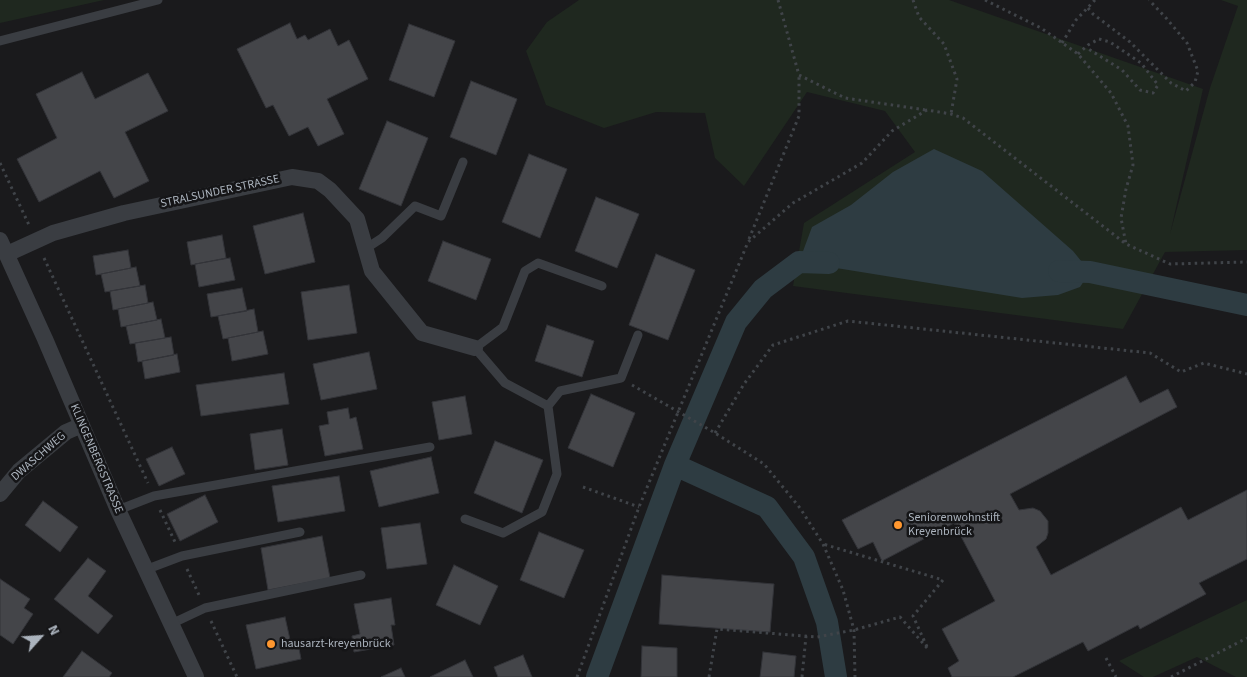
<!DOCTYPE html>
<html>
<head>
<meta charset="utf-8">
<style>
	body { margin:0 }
	#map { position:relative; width:1247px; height:677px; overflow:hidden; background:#1a1a1c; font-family:"Source Sans 3",sans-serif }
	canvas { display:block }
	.north { position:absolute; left:15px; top:612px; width:50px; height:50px; -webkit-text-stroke:4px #151517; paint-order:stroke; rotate:64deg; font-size:14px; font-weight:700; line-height:20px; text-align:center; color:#abb3bd }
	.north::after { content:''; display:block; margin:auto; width:18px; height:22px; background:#abb3bd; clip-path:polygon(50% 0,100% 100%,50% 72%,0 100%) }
</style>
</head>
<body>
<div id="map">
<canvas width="1247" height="677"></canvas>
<div class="north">N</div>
</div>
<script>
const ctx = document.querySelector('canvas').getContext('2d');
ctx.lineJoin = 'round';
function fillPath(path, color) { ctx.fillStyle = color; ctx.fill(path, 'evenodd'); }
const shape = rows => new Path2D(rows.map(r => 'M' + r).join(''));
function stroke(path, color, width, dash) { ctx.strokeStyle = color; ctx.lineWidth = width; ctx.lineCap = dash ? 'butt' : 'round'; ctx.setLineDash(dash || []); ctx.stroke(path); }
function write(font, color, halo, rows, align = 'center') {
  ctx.font = font + ' "Source Sans 3",sans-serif'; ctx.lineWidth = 5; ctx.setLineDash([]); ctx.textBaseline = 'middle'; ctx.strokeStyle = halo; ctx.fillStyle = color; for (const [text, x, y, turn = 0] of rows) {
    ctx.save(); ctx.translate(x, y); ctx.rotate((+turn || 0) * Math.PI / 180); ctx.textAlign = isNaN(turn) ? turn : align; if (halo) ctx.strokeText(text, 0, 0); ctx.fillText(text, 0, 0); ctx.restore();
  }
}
fillPath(shape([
	[0,0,104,0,0,23],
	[579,0,949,0,1203,89,1170,234,1210,88,1238,6,1221,0,1247,0,1247,250,1165,252,1123,329,793,286,804,223,915,152,885,111,807,92,744,186,715,158,705,113,656,112,604,128,546,105,526,51,547,22],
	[1247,600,1247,677,1236,677,1197,657,1153,677,1144,677,1119,661]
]), '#1f281f');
fillPath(shape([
	[934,149,982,171,1073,251,1090,272,1080,287,1058,295,1022,298,799,262,812,227,851,205,893,172]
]), '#2e3c42');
stroke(shape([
	[1059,271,1090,272,1247,305],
	[675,465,767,507,804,557,827,622,836,677],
	[597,677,675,465,736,322,763,289,799,262,829,263]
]), '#2e3c42', 22);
const building = shape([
	[290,23,297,39,305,35,308,40,330,29,338,46,349,40,368,79,327,99,344,134,318,146,308,127,289,136,273,105,266,108,237,49,290,23],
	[409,24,455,41,434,97,389,80,409,24],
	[82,72,95,99,148,73,168,111,125,132,149,181,114,198,100,171,39,202,17,159,57,138,36,94,82,72],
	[471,81,517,99,496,155,450,137,471,81],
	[387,121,428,138,401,206,359,189,387,121],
	[529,154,567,169,540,238,502,222,529,154],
	[596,197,639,214,617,268,575,251,596,197],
	[303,213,315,262,265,274,253,226,303,213],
	[222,235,226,258,191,265,187,242,222,235],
	[443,241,491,259,476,300,428,281,443,241],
	[128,250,131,268,96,275,93,256,128,250],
	[656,254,695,270,668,340,629,325,656,254],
	[230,258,235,280,199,287,195,264,230,258],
	[136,267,140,286,105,292,101,274,136,267],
	[145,285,148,303,113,310,110,291,145,285],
	[349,285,357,333,308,340,301,292,349,285],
	[242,288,247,311,211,317,207,294,242,288],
	[153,302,157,320,121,327,118,309,153,302],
	[254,309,258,332,223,339,218,316,254,309],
	[161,319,165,338,130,344,126,326,161,319],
	[547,325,594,341,582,377,535,361,547,325],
	[263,331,268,354,232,361,228,338,263,331],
	[171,337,174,355,138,362,135,343,171,337],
	[369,352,377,389,321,400,313,364,369,352],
	[177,354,180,372,145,379,142,361,177,354],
	[284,373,289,404,201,416,196,385,284,373],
	[1126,376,1140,403,1168,389,1177,407,1010,494,1019,510,1033,508,1040,511,1048,521,1048,533,1046,539,1036,547,1051,575,1181,507,1188,520,1247,490,1247,559,1199,583,1206,594,1140,629,1138,625,1088,651,1083,642,1013,677,952,677,948,668,959,661,942,629,995,601,954,523,882,561,873,542,858,549,842,520,1126,376],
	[591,394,635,413,613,467,568,448,591,394],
	[465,396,472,434,439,440,432,402,465,396],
	[348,408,350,419,356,417,363,449,325,456,319,426,329,424,327,412,348,408],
	[282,429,288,465,255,470,250,434,282,429],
	[495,441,543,460,522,513,474,493,495,441],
	[172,447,185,474,159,486,146,459,172,447],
	[431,457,439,493,379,507,370,471,431,457],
	[339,476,345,511,278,522,272,486,339,476],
	[205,495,218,522,180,541,167,514,205,495],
	[43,501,78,527,60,552,25,525,43,501],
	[420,523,427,564,387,569,381,528,420,523],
	[539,532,584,550,564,598,520,580,539,532],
	[322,536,330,578,268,590,261,548,322,536],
	[88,558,106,571,88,596,113,616,98,634,54,599,88,558],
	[454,565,498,586,480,625,436,605,454,565],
	[662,575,774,584,770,632,659,624,662,575],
	[0,579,30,599,24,608,33,614,13,644,0,635,0,579],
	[391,598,395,625,391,625,394,645,354,652,352,636,360,634,354,604,391,598],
	[285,617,291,644,298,643,301,659,256,669,246,625,285,617],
	[642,646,677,648,677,677,641,677,642,646],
	[82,651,112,673,109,677,63,677,82,651],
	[763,652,796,656,794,677,760,677,763,652],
	[523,655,532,677,498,677,494,667,523,655],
	[465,660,473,677,430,677,465,660],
	[401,668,405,677,381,677,401,668]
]);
fillPath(building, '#444549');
stroke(building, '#333439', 1);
stroke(shape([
	[778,0,799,75,845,98,926,110],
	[913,0,919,17,944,44,957,79,951,114],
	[985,0,1041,28,1078,54,1111,93,1128,126,1133,165,1126,189,1121,218,1126,244],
	[1088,8,1093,14,1130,42,1171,83,1186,91,1195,82,1198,71,1187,43,1167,19,1149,0],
	[1062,43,1076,20,1095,0],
	[1078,54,1088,45,1099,39,1110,42,1141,63,1158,85,1153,93,1140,90,1122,70,1087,48],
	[0,163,29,225],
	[749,239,799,116,799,75],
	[44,258,148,483],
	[632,385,715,433,764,464,800,508,823,544,843,590,854,630,855,677],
	[715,433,744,384,773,345,848,321,1150,353,1181,372,1204,363,1247,374],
	[583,487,639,507],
	[160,510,175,542],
	[187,569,199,595],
	[211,621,237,677],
	[1106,658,1116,677],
	[577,677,639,507,748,242,793,203,862,163,892,131,927,110,951,114,963,118,1126,244,1170,264,1247,262],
	[709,677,717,629,817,637,854,630,900,617,928,649,913,616,943,580,823,544],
	[802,677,806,636],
	[1171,677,1247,638]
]), '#404449', 3, [2.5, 4]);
stroke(shape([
	[0,41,158,0],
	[365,249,382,238,415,206,441,216,463,162],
	[602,286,538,263,525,271,503,327,475,348,505,383,548,406,560,391,621,378,638,335],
	[118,510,154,496,430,447],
	[465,519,503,533,542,512,557,474,548,406],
	[145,570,182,556,300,532],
	[171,624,205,608,361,575]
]), '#3a3d42', 9);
stroke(shape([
	[0,240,45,339,118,510,196,677],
	[7,254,53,233,124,213,292,177,318,181,330,190,357,219,372,271,422,333,475,348],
	[0,494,19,471,66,432,82,425]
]), '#3a3d42', 16);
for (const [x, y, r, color] of [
	[898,525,5,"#ff972f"],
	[271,644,5,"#ff972f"]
]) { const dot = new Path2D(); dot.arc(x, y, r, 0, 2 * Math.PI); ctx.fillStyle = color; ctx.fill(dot); stroke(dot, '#151517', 2); }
write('12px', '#abb3bd', '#151517', [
	["STRALSUNDER STRASSE",220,192,-12],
	["DWASCHWEG",39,457,-41],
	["KLINGENBERGSTRASSE",96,459,67]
]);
write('12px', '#abb3bd', '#151517', [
	["Seniorenwohnstift",908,518],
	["Kreyenbrück",908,532],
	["hausarzt-kreyenbrück",281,644]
], 'left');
</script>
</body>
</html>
